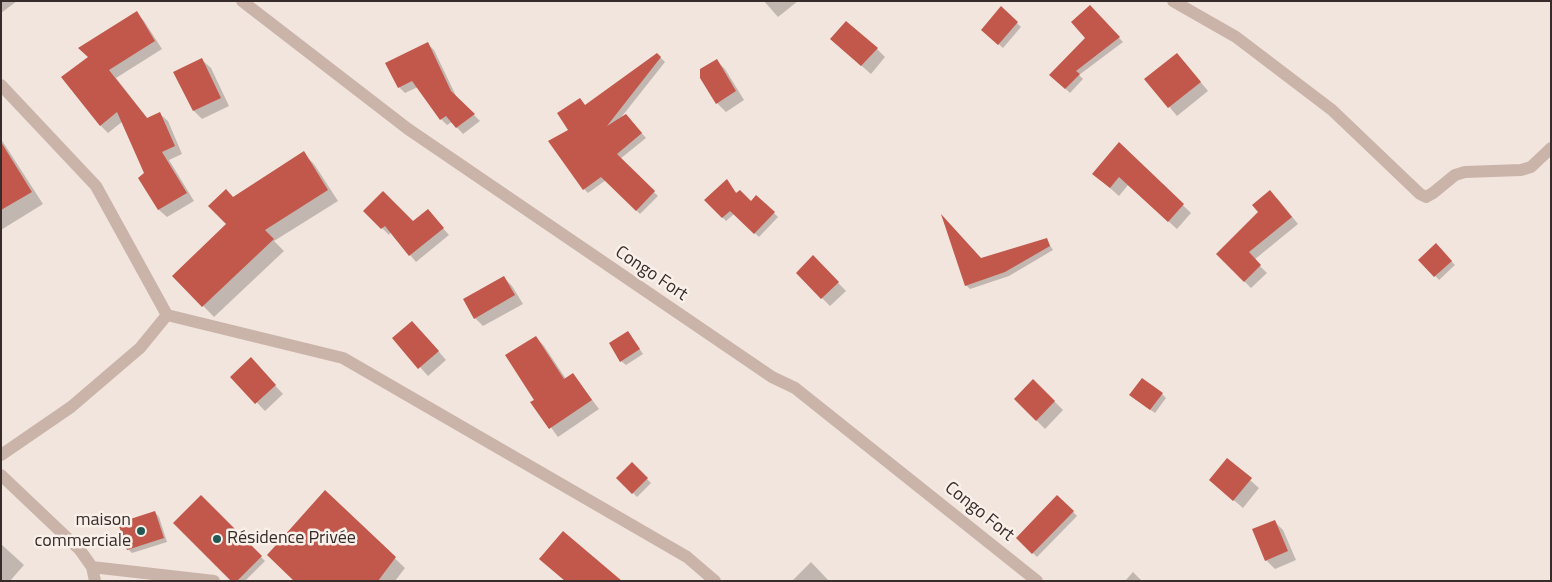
<!DOCTYPE html>
<html>
<head>
<meta charset="utf-8">
<style>
	body { margin:0 }
	#map { position:relative; width:1552px; height:582px; overflow:hidden; background:#f2e5dd; font-family:"Titillium Web",sans-serif }
	canvas { display:block }
	.frame { position:absolute; inset:0; border:2px solid #372c29; pointer-events:none }
</style>
</head>
<body>
<div id="map">
<canvas width="1552" height="582"></canvas>
<div class="frame"></div>
</div>
<script>
const ctx = document.querySelector('canvas').getContext('2d');
ctx.lineJoin = 'round';
function fillPath(path, color) { ctx.fillStyle = color; ctx.fill(path, 'evenodd'); }
const shape = rows => new Path2D(rows.map(r => 'M' + r).join(''));
function stroke(path, color, width, dash) { ctx.strokeStyle = color; ctx.lineWidth = width; ctx.lineCap = dash ? 'butt' : 'round'; ctx.setLineDash(dash || []); ctx.stroke(path); }
function write(font, color, halo, rows, align = 'center') {
  ctx.font = font + ' "Titillium Web",sans-serif'; ctx.lineWidth = 5; ctx.setLineDash([]); ctx.textBaseline = 'middle'; ctx.strokeStyle = halo; ctx.fillStyle = color; for (const [text, x, y, turn = 0] of rows) {
    ctx.save(); ctx.translate(x, y); ctx.rotate((+turn || 0) * Math.PI / 180); ctx.textAlign = isNaN(turn) ? turn : align; if (halo) ctx.strokeText(text, 0, 0); ctx.fillText(text, 0, 0); ctx.restore();
  }
}
fillPath(shape([
	[1,1,17,1,1,13],
	[764,1,798,1,778,17],
	[1089,7,1123,42,1079,75,1083,79,1070,93,1051,75,1087,38],
	[1001,8,1021,27,1003,48,983,30],
	[137,13,144,21,162,49,116,78,148,119,160,114,168,121,182,154,169,160,194,201,167,217,159,210,140,178,146,174,123,121,108,133,100,125,89,57],
	[428,44,434,50,457,98,480,121,463,134,452,122,447,125,441,119,418,87,405,93,399,87],
	[840,47,877,49,885,57,871,74],
	[657,54,665,62,619,120,630,120,646,138,620,159,658,196,640,214,606,180,588,193,584,189,569,130,585,106],
	[202,60,211,68,229,106,202,119,194,111,175,72],
	[716,60,725,69,744,100,726,112,717,103],
	[1185,63,1208,91,1177,116,1146,79],
	[1,139,43,204,1,230],
	[1119,144,1191,213,1177,229,1128,185,1119,196,1103,182],
	[303,153,314,164,338,201,274,241,284,251,214,317,174,276],
	[730,185,737,194,751,202,757,196,778,217,759,237,734,214,726,221,706,200],
	[1277,198,1298,224,1254,260,1267,273,1251,288,1217,254],
	[365,211,413,223,428,211,449,235,416,262,391,232,389,235],
	[1046,239,1053,250,1009,276,970,289,966,285,981,259],
	[1436,245,1455,265,1439,280,1420,260],
	[813,257,846,291,830,306,797,273],
	[504,278,512,286,523,304,483,326,475,318],
	[421,331,446,360,428,376,394,338],
	[628,332,643,354,626,365,621,361],
	[536,337,544,346,566,379,573,374,599,409,558,437,532,402,535,400],
	[259,368,283,394,265,411,232,377],
	[1033,380,1063,410,1045,429,1015,399],
	[1162,394,1166,398,1155,413,1135,399],
	[1227,460,1259,488,1243,508,1210,480],
	[632,464,651,483,637,497,618,478],
	[325,492,405,568,395,581,293,581],
	[1058,496,1077,516,1037,557,1018,538],
	[201,497,265,561,245,581,233,581],
	[155,512,159,517,167,542,132,553,128,549],
	[1274,521,1283,530,1296,560,1275,569,1266,560],
	[1,544,24,565,10,581,1,581],
	[811,562,829,581,792,581],
	[1133,572,1142,581,1125,581]
]), '#0003');
fillPath(shape([
	[1090,5,1120,37,1076,71,1080,74,1065,89,1049,75,1085,38,1071,22],
	[1001,6,1018,22,998,45,981,30],
	[137,11,155,41,109,70,147,118,160,112,175,146,162,152,187,193,158,210,138,178,144,173,117,112,100,126,61,77,88,57,78,48],
	[846,21,878,48,861,66,830,39],
	[428,42,451,91,475,114,456,128,446,116,440,120,412,81,398,88,385,63],
	[657,53,661,57,607,126,626,114,642,133,617,154,655,191,636,211,601,177,583,190,548,141,568,130,557,113,580,98,585,105],
	[1177,53,1201,82,1168,108,1144,79],
	[202,58,221,98,193,111,173,72],
	[717,59,736,91,716,104,700,78,700,69],
	[1,142,32,192,1,210],
	[1119,142,1184,204,1168,222,1119,177,1110,188,1092,174],
	[304,151,328,190,265,230,274,239,202,307,172,276,226,224,208,206,226,189,233,197],
	[727,179,736,193,740,190,751,201,756,195,775,212,754,234,730,211,722,218,704,200],
	[1270,190,1292,217,1249,252,1261,265,1244,282,1216,254,1258,212,1252,205],
	[383,191,413,221,428,209,444,228,409,256,385,226,381,229,363,211],
	[941,214,981,258,1047,238,1050,246,1005,272,965,286],
	[1436,243,1452,261,1434,277,1418,260],
	[813,255,839,282,821,299,796,273],
	[504,276,515,295,474,319,463,299],
	[412,321,439,351,418,369,392,338],
	[628,331,640,349,620,362,609,343],
	[536,336,564,379,573,373,592,400,549,429,530,402,534,400,505,355],
	[251,357,276,385,255,404,230,377],
	[1142,378,1163,393,1150,410,1129,395],
	[1033,379,1055,401,1036,421,1014,399],
	[1227,458,1252,478,1233,501,1209,480],
	[632,462,648,478,632,494,616,478],
	[325,490,396,557,378,581,294,581,267,555],
	[201,495,262,556,237,581,231,581,173,523],
	[1057,495,1074,511,1032,554,1016,538],
	[155,511,164,538,127,550,118,523],
	[1275,520,1288,551,1265,561,1252,529],
	[563,531,622,581,565,581,539,559]
]), '#c2584b');
stroke(shape([
	[242,1,408,129,772,377,795,388,1037,581],
	[1173,1,1236,37,1332,110,1420,194,1426,197,1433,193,1455,175,1465,172,1521,170,1531,167,1551,148],
	[1,85,96,186,167,315,140,348,71,407,1,455],
	[167,315,343,358,687,557,715,581],
	[1,475,80,550,92,567,95,581],
	[92,567,214,581]
]), '#cab4aa', 12);
for (const [x, y, r, color] of [
	[141,531,5,"#205854"],
	[217,539,5,"#205854"]
]) { const dot = new Path2D(); dot.arc(x, y, r, 0, 2 * Math.PI); ctx.fillStyle = color; ctx.fill(dot); stroke(dot, '#f9f0ea', 2); }
write('18px', '#372c29', '#f9f0ea', [
	["Congo Fort",651,274,34],
	["Congo Fort",979,512,39]
]);
write('18px', '#372c29', '#f9f0ea', [
	["maison",131,521],
	["commerciale",131,542],
	["Résidence Privée",227,539,"left"]
], 'right');
</script>
</body>
</html>
